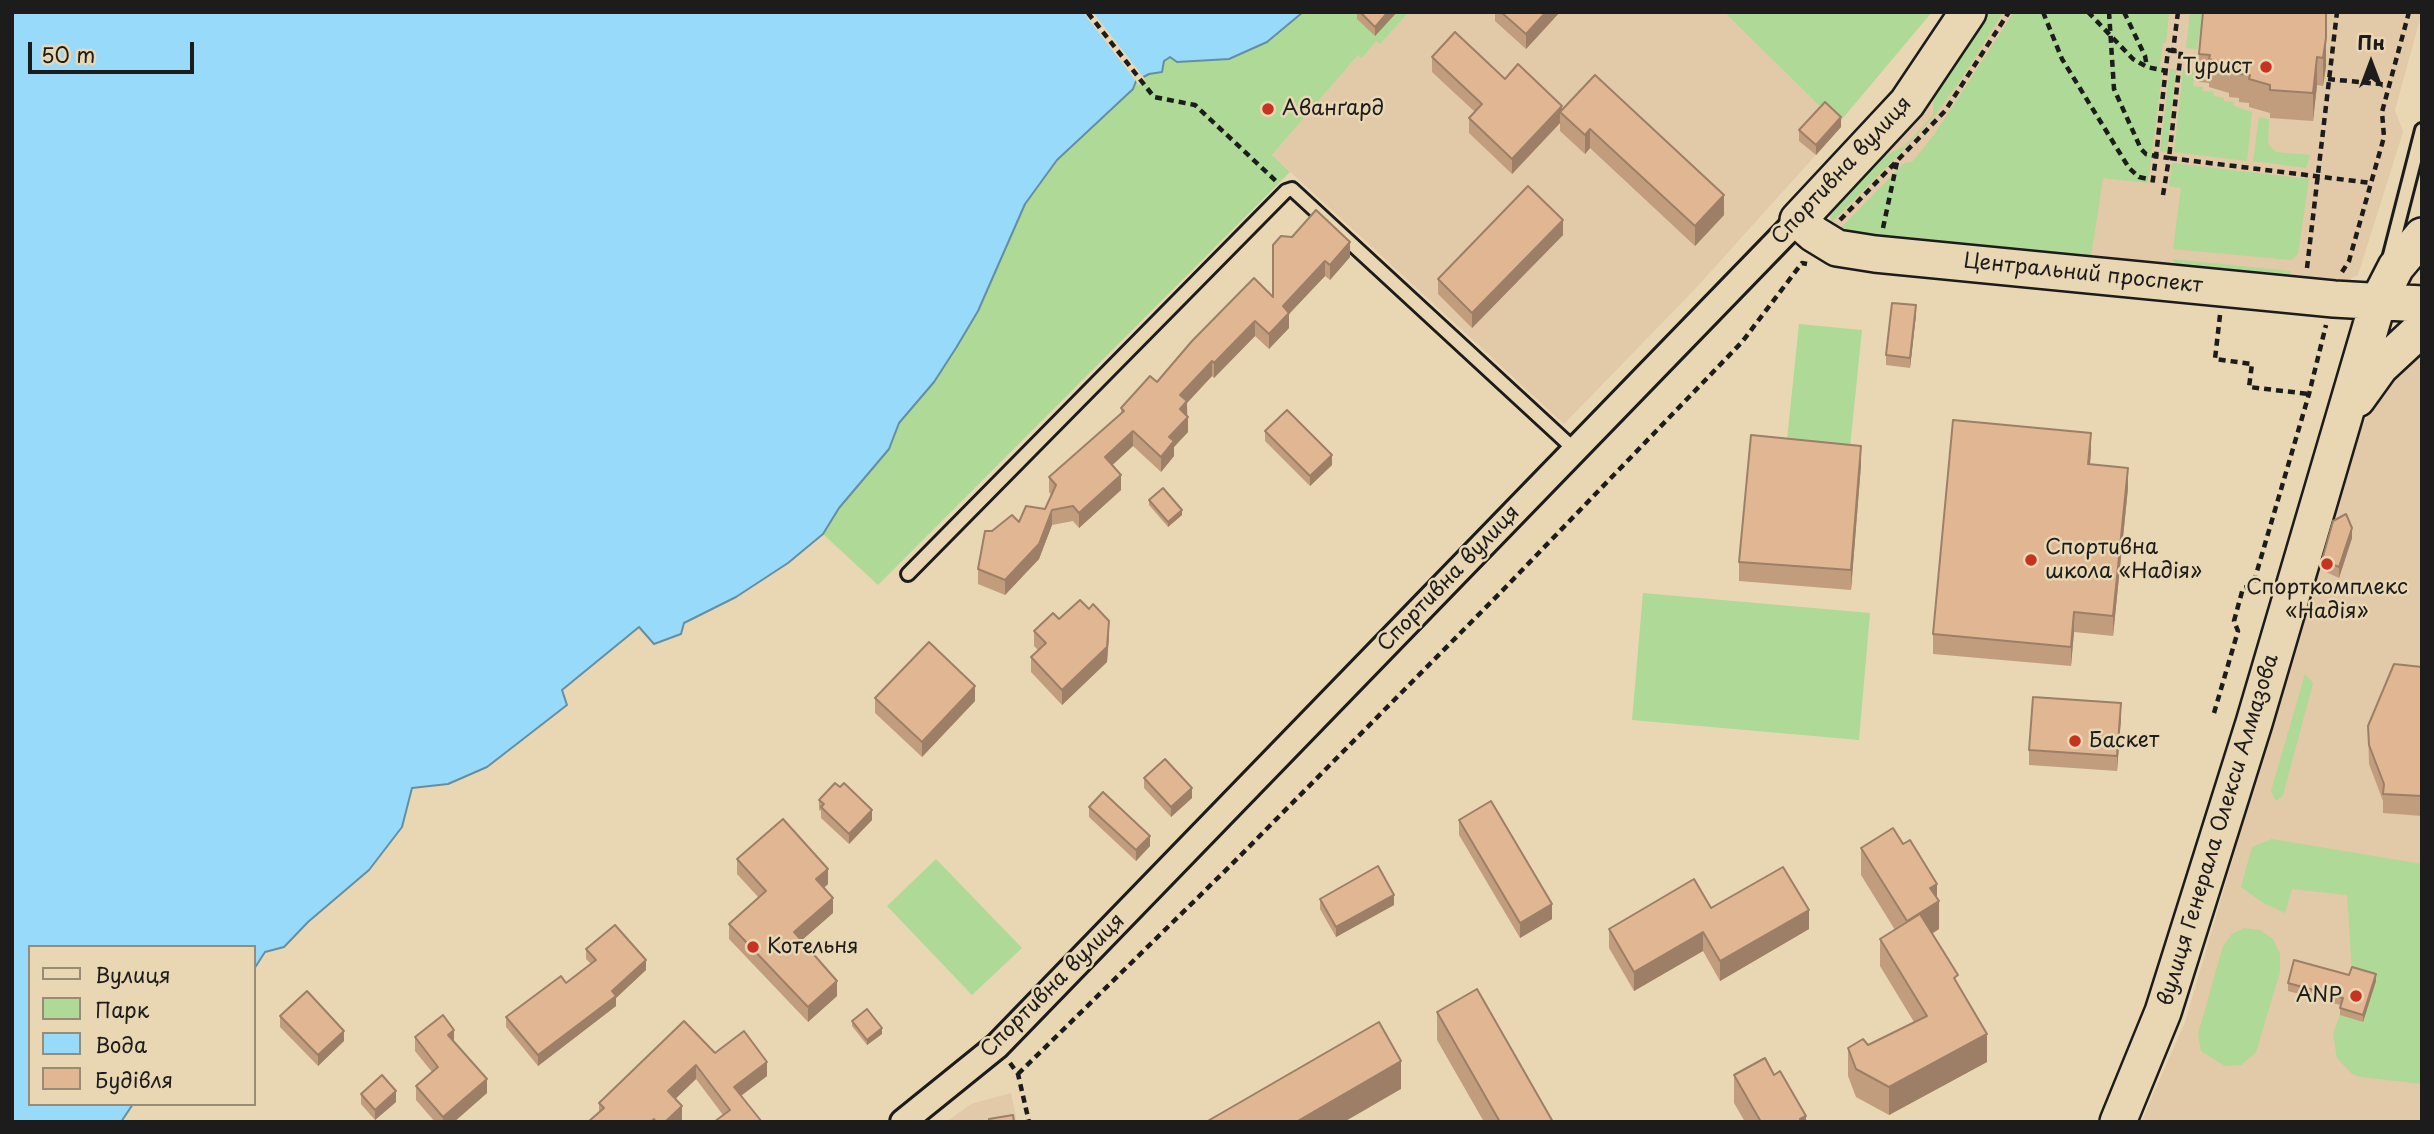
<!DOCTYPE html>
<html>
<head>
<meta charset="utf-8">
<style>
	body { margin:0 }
	#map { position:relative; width:2434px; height:1134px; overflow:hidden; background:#e9d7b4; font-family:"Playpen Sans",sans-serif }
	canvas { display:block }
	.frame { position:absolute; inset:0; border:14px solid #1c1c1c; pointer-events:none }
	.legend { position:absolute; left:28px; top:945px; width:228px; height:161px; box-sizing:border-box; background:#e9d7b4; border:2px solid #978c77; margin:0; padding:9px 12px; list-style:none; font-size:21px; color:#1c1c1c }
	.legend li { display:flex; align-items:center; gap:14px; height:35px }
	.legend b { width:35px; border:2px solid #978c77 }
	.north { position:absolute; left:2336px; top:28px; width:70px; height:70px; -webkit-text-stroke:5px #e9d7b4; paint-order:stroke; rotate:0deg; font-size:19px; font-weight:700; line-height:28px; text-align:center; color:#1c1c1c }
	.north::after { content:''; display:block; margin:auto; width:24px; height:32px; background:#1c1c1c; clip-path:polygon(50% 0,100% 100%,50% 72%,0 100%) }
	.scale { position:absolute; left:28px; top:42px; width:166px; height:32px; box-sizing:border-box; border:4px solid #1c1c1c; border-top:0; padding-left:9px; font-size:21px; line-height:24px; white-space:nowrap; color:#1c1c1c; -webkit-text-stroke:5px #e9d7b4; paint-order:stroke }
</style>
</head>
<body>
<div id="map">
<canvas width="2434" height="1134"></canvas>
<div class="frame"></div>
<ul class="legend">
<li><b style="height:9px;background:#e9d7b4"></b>Вулиця</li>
<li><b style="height:19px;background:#aed996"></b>Парк</li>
<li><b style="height:19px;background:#98dafa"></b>Вода</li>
<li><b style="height:19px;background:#e0b693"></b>Будівля</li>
</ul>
<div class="north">Пн</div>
<div class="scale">50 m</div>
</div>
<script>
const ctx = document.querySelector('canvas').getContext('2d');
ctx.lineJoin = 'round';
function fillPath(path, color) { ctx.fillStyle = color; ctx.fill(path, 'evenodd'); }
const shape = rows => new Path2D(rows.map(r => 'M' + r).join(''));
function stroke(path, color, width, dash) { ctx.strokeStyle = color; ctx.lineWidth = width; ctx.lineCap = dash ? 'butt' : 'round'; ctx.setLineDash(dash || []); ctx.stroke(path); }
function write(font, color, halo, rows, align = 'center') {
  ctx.font = font + ' "Playpen Sans",sans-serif'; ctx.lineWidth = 5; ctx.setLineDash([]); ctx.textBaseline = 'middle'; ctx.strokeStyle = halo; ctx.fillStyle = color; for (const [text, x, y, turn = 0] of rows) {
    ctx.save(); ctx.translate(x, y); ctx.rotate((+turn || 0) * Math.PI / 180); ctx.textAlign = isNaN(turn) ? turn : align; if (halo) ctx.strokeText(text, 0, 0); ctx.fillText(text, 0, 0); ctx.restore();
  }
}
fillPath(shape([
	[1409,12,1724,12,1841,127,1696,288,1564,424,1272,155,1358,55,1363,57,1376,40,1380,44],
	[1982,12,2422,12,2395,110,2403,132,2358,275,2338,286,1854,240,1833,228,1829,213],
	[2422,347,2422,1122,2141,1122,2185,1022,2356,438,2378,396,2403,363],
	[1011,1093,1017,1122,946,1122,971,1104]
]), '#e2c9a7');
fillPath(shape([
	[1303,12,1409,12,1380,44,1376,41,1362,58,1358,55,1272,155,1290,172,878,585,823,534,839,508,889,449,899,423,934,382,956,348,978,311,1025,204,1057,160,1133,89,1136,82,1149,74,1162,72,1164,61,1170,57,1177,62,1192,62,1267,42],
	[1724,12,1932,12,1838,124],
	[1982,12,2003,12,1964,75,1935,115,1905,148,1831,223,1830,207,1869,163,1905,146,1933,115,1934,87],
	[2014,12,2169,12,2166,43,2163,43,2160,67,2163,67,2148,183,2103,178,2091,256,1853,234,1841,228,1904,163,1912,162,1934,135],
	[2190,12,2229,12,2209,36,2199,35,2197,49,2186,48],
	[2170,69,2176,70,2167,152,2160,151],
	[2183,70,2195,72,2193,86,2203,87,2203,91,2213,92,2214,96,2224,98,2224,101,2234,102,2234,106,2252,112,2247,161,2174,152],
	[2259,117,2269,119,2268,144,2276,152,2310,155,2306,168,2253,161],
	[2172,163,2309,179,2298,254,2291,260,2173,249,2181,188,2169,186],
	[2172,259,2290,271,2292,282,2179,270],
	[1799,324,1862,330,1850,447,1787,440],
	[1643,593,1870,613,1859,740,1632,720],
	[2305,674,2313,683,2283,795,2276,801,2271,791],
	[2272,839,2422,864,2422,1084,2361,1077,2352,1074,2337,1058,2333,1034,2340,1015,2363,1022,2352,974,2347,895,2292,889,2285,913,2262,902,2241,887,2252,847],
	[936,859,1022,948,972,995,887,906],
	[2244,928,2260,930,2273,939,2280,954,2280,972,2256,1052,2241,1065,2225,1066,2201,1051,2198,1034,2223,946,2232,934]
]), '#aed996');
const water = shape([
	[12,12,1303,12,1267,42,1229,59,1177,62,1170,57,1164,61,1162,72,1149,74,1136,81,1133,89,1057,160,1025,204,978,311,956,348,934,382,899,423,889,449,839,508,823,534,788,563,736,597,684,623,681,634,654,644,639,627,562,690,567,705,487,767,448,784,412,788,402,827,369,870,308,922,284,947,265,952,254,969,254,947,30,947,30,1104,133,1104,121,1122,12,1122,12,12]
]);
fillPath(water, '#98dafa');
stroke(water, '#668ea1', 2);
fillPath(shape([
	[1089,12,1093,12,1145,79,1139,85,1085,15]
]), '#e9d7b4');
const lane = shape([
	[2389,259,2422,130],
	[908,574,1286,191,1292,189,1574,449]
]);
const street = shape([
	[903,1122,997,1046,1798,220]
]);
const secondary = shape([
	[1968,12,1907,103,1798,220,1814,234,1837,248,1875,254,2334,299,2422,304],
	[2357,399,2380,367,2422,328],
	[2118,1122,2163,1012,2254,723,2378,302,2396,267,2422,236]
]);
stroke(lane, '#1c1c1c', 18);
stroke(street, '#1c1c1c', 30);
stroke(secondary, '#1c1c1c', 40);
stroke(shape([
	[2043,12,2062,59,2129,168,2139,177,2153,180],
	[2088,12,2133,59,2147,67,2166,71],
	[2109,12,2114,89,2141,149,2146,154,2156,156,2152,187],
	[2124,12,2145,56,2147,67],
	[2178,12,2173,51,2181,51,2169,158,2371,183],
	[1088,13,1154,97,1195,105,1276,181],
	[2328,79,2390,85],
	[2163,195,2169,158,2156,156,2168,50,2173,51],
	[1840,220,1945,111,2009,12],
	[1883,228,1897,162],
	[2307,268,2337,12],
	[2342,272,2349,261,2384,137,2382,112,2409,12],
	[2220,315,2215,359,2252,364,2249,387,2309,394],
	[2214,713,2238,631,2234,621,2243,588,2253,585,2309,394,2326,325],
	[1010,1063,1018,1074,1029,1122],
	[1018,1074,1229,867,1501,592,1742,342,1802,263,1807,264]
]), '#1c1c1c', 4.5, [7, 5]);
stroke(lane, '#e9d7b4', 12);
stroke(street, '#e9d7b4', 24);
stroke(secondary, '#e9d7b4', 35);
fillPath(shape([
	[1357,12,1397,12,1375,36,1357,19],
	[1495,12,1560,12,1526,49,1495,21],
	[2214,12,2327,12,2326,24,2326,66,2323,86,2317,85,2313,121,2270,118,2270,113,2249,107,2249,103,2239,102,2239,98,2229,97,2229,93,2209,87,2209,83,2199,82,2199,54],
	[1432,57,1505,79,1562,109,1724,215,1695,246,1590,148,1585,154,1560,131,1560,123,1512,174,1469,133,1469,118,1475,112,1432,72],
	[1841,127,1816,155,1799,141,1799,130],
	[1563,235,1472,328,1438,294,1438,279],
	[1273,245,1350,257,1330,280,1325,276,1289,314,1289,328,1269,349,1255,336,1214,378,1212,376,1187,403,1188,432,1174,447,1174,456,1161,472,1133,446,1112,465,1121,490,1079,528,1073,521,1052,525,1039,559,1005,595,978,584,978,569,992,531,1019,522,1045,509,1051,495,1049,492,1049,477,1121,414,1121,408,1273,297],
	[1916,315,1910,368,1886,365,1886,355],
	[1265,431,1332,465,1310,486,1265,441],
	[2091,452,2090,464,2128,488,2113,636,2074,632,2071,666,1933,654,1933,634],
	[1861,465,1851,590,1739,581,1739,562],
	[1149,500,1182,515,1168,527,1149,505],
	[2352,538,2339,578,2322,570,2322,560],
	[1034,631,1109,636,1107,662,1062,705,1031,672,1031,657,1038,650,1034,646],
	[2422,667,2422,816,2383,813,2383,801,2369,764,2368,726],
	[875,698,975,701,922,757,875,713],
	[2121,718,2117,771,2029,765,2029,750],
	[1144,778,1192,798,1171,817,1144,788],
	[840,787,872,820,849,844,821,818,821,811,819,810,819,800],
	[1089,807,1150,846,1136,861,1089,817],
	[1459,820,1552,919,1520,938,1459,835],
	[1861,848,1937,898,1939,929,1932,934,1958,984,1987,1062,1889,1115,1856,1097,1848,1076,1848,1048,1868,1045,1914,1022,1880,966,1880,939,1895,930,1861,875],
	[737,859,828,884,824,888,833,913,801,941,837,996,808,1022,729,939,729,924,759,898,737,874],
	[1320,899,1394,905,1336,937,1320,909],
	[1711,908,1809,929,1720,981,1703,951,1634,991,1609,948,1609,929],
	[586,949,646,970,616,998,616,1006,538,1066,506,1027,506,1017,566,983,591,964,586,959],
	[2349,975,2376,981,2363,1022,2340,1015,2340,1005,2288,991,2288,983],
	[1437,1012,1553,1122,1484,1122,1437,1040],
	[280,1016,344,1041,318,1066,280,1027],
	[852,1021,882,1034,867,1045,852,1026],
	[415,1037,454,1042,487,1093,454,1122,435,1122,416,1100,416,1086,432,1072,415,1051],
	[715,1053,767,1076,741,1096,762,1122,723,1115,696,1079,675,1099,682,1120,680,1122,588,1122,599,1112,599,1103],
	[1734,1075,1774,1075,1806,1122,1745,1122,1734,1103],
	[361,1094,396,1102,375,1120,361,1104]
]), '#c19d7e');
fillPath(shape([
	[1388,12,1397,12,1375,36,1375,27],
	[1546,12,1560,12,1526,49,1526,34],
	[2326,38,2326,66,2323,86,2323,58],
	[2317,57,2317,85,2313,121,2313,93],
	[1562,106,1562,114,1560,112,1560,123,1512,174,1512,159],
	[1841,117,1841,127,1816,155,1816,145],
	[1590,129,1590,148,1585,154,1585,135],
	[1724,195,1724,215,1695,246,1695,226],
	[1563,220,1563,235,1472,328,1472,313],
	[1350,242,1350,257,1330,280,1330,265],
	[1325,261,1325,276,1289,314,1289,328,1269,349,1269,334,1283,306],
	[1916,305,1916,315,1910,368,1910,358],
	[1255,321,1255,336,1214,378,1214,363],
	[1212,361,1212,376,1187,403,1187,416,1180,424,1180,395],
	[1188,417,1188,432,1174,447,1174,456,1161,472,1161,457,1169,437],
	[1133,431,1133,446,1105,472,1105,457],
	[2091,433,2091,452,2088,484,2088,464],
	[1861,446,1861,465,1851,590,1851,570],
	[1332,455,1332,465,1310,486,1310,476],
	[2128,468,2128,488,2113,636,2113,616],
	[1121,475,1121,490,1079,528,1079,513],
	[1052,510,1052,525,1039,559,1005,595,1005,580],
	[1182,510,1182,515,1168,527,1168,522],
	[2352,528,2352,538,2339,578,2339,567],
	[2074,612,2074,632,2071,666,2071,647],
	[1109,621,1109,636,1107,662,1062,705,1062,690],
	[975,686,975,701,922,757,922,742],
	[2121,703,2121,718,2117,771,2117,756],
	[1192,788,1192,798,1171,817,1171,807],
	[872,810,872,820,849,844,849,834],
	[1150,836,1150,846,1136,861,1136,850],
	[828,869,828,884,816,894,816,879],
	[1937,884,1937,903,1939,901,1939,929,1907,949,1907,921,1930,888],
	[1394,895,1394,905,1336,937,1336,927],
	[833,898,833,913,794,947,794,932],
	[1552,904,1552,919,1520,938,1520,923],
	[1809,910,1809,929,1720,981,1720,961],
	[1703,932,1703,951,1634,991,1634,972],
	[646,960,646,970,616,998,616,1006,538,1066,538,1055],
	[2376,974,2376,981,2363,1022,2363,1015],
	[837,981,837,996,808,1022,808,1007],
	[882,1028,882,1034,867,1045,867,1040],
	[454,1030,454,1044,448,1035],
	[344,1031,344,1041,318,1066,318,1055],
	[1987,1034,1987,1062,1889,1115,1889,1087],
	[1401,1061,1401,1089,1344,1122,1296,1122],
	[767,1062,767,1076,734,1101,734,1087],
	[696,1065,696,1079,668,1106,668,1091],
	[487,1079,487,1093,454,1122,443,1122,443,1117],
	[396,1091,396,1102,375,1120,375,1110],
	[682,1106,682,1120,680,1122,665,1122],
	[1806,1116,1806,1122,1800,1122,1800,1119]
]), '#9d7f67');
const building = shape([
	[1360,12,1388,12,1375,27,1360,12],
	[1501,12,1546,12,1526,34,1501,12],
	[2203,12,2214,13,2214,12,2326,12,2326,38,2323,58,2317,57,2313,93,2270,90,2270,85,2249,79,2250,75,2239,74,2239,70,2229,69,2229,66,2209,59,2210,55,2199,54,2203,12],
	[1455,32,1505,79,1518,64,1562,106,1512,159,1469,118,1482,104,1432,57,1455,32],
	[1595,75,1724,195,1695,226,1590,129,1585,135,1560,112,1595,75],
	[1825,102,1841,117,1816,145,1799,130,1825,102],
	[1528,186,1563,220,1472,313,1438,279,1528,186],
	[1316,210,1350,242,1330,265,1325,261,1283,306,1289,313,1269,334,1255,321,1214,363,1212,361,1180,395,1187,401,1180,409,1188,417,1169,437,1174,441,1161,457,1133,431,1105,457,1121,475,1079,513,1073,506,1052,510,1039,544,1005,580,978,569,985,531,992,531,1012,515,1019,522,1026,506,1045,509,1056,485,1049,477,1124,411,1121,408,1150,376,1157,382,1192,341,1254,278,1273,297,1273,245,1281,236,1292,237,1316,210],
	[1892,303,1916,305,1910,358,1886,355,1892,303],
	[1287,410,1332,455,1310,476,1265,431,1287,410],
	[1953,420,2091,433,2088,464,2128,468,2113,616,2074,612,2071,647,1933,634,1953,420],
	[1751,435,1861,446,1851,570,1739,562,1751,435],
	[1163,488,1182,510,1168,522,1149,500,1163,488],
	[2346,514,2352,528,2339,567,2322,560,2333,521,2346,514],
	[1080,600,1089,609,1093,604,1109,621,1107,647,1062,690,1031,657,1046,643,1034,631,1053,613,1059,619,1080,600],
	[929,642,975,686,922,742,875,698,929,642],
	[2394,664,2422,667,2422,796,2383,794,2384,784,2369,745,2368,726,2394,664],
	[2033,697,2121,703,2117,756,2029,750,2033,697],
	[1165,759,1192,788,1171,807,1144,778,1165,759],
	[835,783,840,787,844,783,872,810,849,834,821,807,824,804,819,800,835,783],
	[1103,792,1150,836,1136,850,1089,807,1103,792],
	[1491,801,1552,904,1520,923,1459,820,1491,801],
	[783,819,828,869,816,879,833,898,794,932,837,981,808,1007,729,924,766,891,737,859,783,819],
	[1893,828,1903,844,1910,840,1937,884,1930,888,1939,901,1907,921,1861,848,1893,828],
	[1378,866,1394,895,1336,927,1320,899,1378,866],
	[1783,867,1809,910,1720,961,1703,932,1634,972,1609,929,1694,879,1711,908,1783,867],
	[1920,914,1958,975,1954,978,1987,1034,1889,1087,1856,1069,1848,1048,1863,1039,1868,1045,1927,1016,1880,939,1920,914],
	[615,925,646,960,612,991,616,996,538,1055,506,1017,561,976,566,983,596,960,586,949,615,925],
	[2294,960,2349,975,2352,967,2376,974,2363,1015,2340,1008,2343,998,2288,983,2294,960],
	[1477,989,1553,1122,1500,1122,1437,1012,1477,989],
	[307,991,344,1031,318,1055,280,1016,307,991],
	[867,1009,882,1028,867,1040,852,1021,867,1009],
	[443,1015,454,1030,448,1035,487,1079,443,1117,416,1086,438,1067,415,1037,443,1015],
	[684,1021,715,1053,744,1031,767,1062,734,1087,762,1122,714,1122,730,1110,696,1065,668,1091,682,1106,665,1122,656,1122,654,1119,651,1122,588,1122,604,1108,599,1103,684,1021],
	[1379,1022,1401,1061,1296,1122,1206,1122,1379,1022],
	[1765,1058,1774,1075,1780,1071,1806,1116,1800,1119,1802,1122,1761,1122,1734,1075,1765,1058],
	[382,1075,396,1091,375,1110,361,1094,382,1075],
	[1013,1115,1014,1122,989,1122,989,1119,1013,1115]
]);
fillPath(building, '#e0b693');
stroke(building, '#9d7f67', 2);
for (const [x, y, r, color] of [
	[2266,67,7,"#c8321e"],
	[1268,109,7,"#c8321e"],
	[2031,560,7,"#c8321e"],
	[2327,564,7,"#c8321e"],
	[2075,741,7,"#c8321e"],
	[753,947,7,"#c8321e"],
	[2356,996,7,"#c8321e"]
]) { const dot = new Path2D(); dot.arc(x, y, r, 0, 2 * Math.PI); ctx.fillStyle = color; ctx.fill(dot); stroke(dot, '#e9d7b4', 2.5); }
write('21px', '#1c1c1c', '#e9d7b4', [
	["Турист",2252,67,"right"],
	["Аванґард",1282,109],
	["Спортивна",2045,548],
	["школа «Надія»",2045,572],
	["Спорткомплекс",2327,588,"center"],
	["«Надія»",2327,612,"center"],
	["Баскет",2089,741],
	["Котельня",767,947],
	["ANP",2342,996,"right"]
], 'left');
write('21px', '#1c1c1c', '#e9d7b4', [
	["Спортивна вулиця",1842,171,-47],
	["Центральний проспект",2083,274,6],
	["Спортивна вулиця",1449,579,-46],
	["вулиця Генерала Олекси Алмазова",2219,830,-73],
	["Спортивна вулиця",1053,986,-45]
]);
</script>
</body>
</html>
